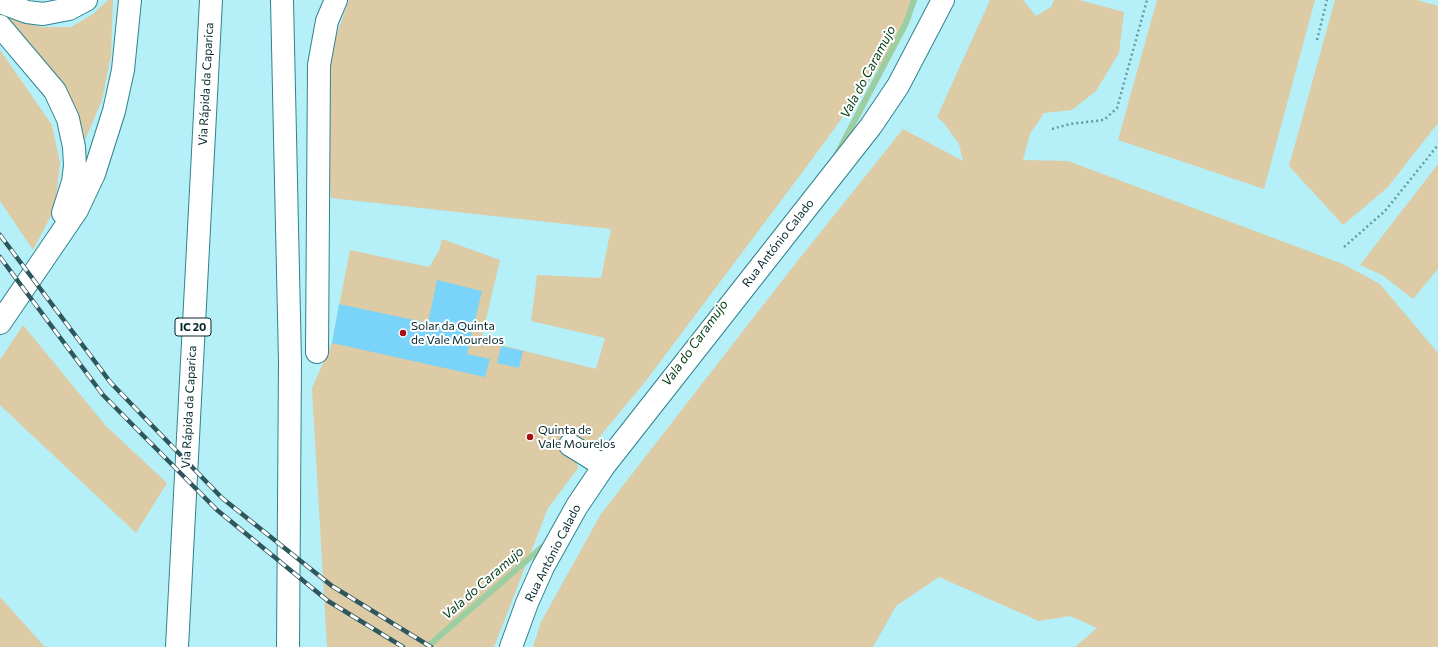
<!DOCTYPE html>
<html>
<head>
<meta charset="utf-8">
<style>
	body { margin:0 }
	canvas { display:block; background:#b5eff8 }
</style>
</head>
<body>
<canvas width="1438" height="647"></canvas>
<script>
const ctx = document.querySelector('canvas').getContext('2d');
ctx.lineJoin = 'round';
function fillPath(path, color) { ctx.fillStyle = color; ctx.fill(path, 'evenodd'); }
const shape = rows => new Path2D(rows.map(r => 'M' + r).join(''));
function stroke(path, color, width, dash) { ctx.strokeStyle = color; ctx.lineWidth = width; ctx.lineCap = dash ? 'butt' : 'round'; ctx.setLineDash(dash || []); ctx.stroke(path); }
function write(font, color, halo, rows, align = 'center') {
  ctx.font = font + ' Commissioner,sans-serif'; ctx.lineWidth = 4; ctx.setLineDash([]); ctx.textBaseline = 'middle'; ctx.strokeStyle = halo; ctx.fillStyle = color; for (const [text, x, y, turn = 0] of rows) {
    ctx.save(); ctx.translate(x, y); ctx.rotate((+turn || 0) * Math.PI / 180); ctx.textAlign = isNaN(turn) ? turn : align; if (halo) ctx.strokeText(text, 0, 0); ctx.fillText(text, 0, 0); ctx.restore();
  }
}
fillPath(shape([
	[108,0,113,0,111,56,102,100,85,140,73,103,42,62,4,17,41,27,71,27,93,14],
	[349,0,917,0,903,34,813,158,645,382,596,441,584,441,575,456,578,468,548,508,494,647,327,647,312,388,332,343,350,250,429,267,439,251,442,239,500,260,481,340,596,369,605,338,531,321,537,275,601,278,611,229,331,198,323,72],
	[990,0,1023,0,1036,16,1051,7,1054,0,1079,0,1124,12,1119,53,1096,91,1072,110,1044,113,1030,134,1023,160,1068,161,1343,264,1380,284,1438,353,1438,647,1075,647,1097,628,1070,616,1039,621,939,577,896,606,873,647,533,647,541,622,601,514,788,273,903,129,963,161,959,144,944,123,937,117],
	[1157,0,1315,0,1264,189,1118,140],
	[1335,0,1417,0,1438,6,1438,123,1387,188,1343,225,1289,166],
	[0,50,52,125,60,163,55,208,33,250,0,201],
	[1438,164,1438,269,1413,299,1382,275,1360,265],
	[23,325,106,426,167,483,136,533,0,405,0,360],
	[0,597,45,647,0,647]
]), '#dccba4');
stroke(shape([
	[837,154,906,23,914,0],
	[427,647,548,542]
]), '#9dcea2', 6);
fillPath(shape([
	[437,280,482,291,467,354,490,359,485,377,332,343,339,304,428,323],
	[501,346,523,351,519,368,497,363]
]), '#7ad3f8');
const minor = shape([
	[0,2,27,12,43,14,69,9,86,0],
	[0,26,55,91,68,119,74,147,75,166,73,182,63,213],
	[0,323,77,210,94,174,114,111,123,70,130,0],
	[317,352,319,65,327,21,336,0],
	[570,445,604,466],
	[511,647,527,603,543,567,577,506,604,466,871,126,898,86,943,0]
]);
const highway = shape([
	[282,0,290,362,288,647],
	[177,647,211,0]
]);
stroke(minor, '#30838f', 24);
stroke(highway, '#30838f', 24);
stroke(shape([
	[1317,40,1327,0],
	[1052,129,1070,124,1104,120,1117,108,1147,0],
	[1344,247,1385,211,1438,145]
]), '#68989f', 2.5, [2, 3]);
stroke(minor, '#fff', 22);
stroke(highway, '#fff', 22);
const rail = shape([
	[0,235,111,383,222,498,332,586,431,647],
	[0,257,103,395,217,510,328,601,403,647]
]);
stroke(rail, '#2e575d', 4.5);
stroke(rail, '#fff', 3, [9]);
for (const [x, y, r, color] of [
	[403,333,4,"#a50f11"],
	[530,437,4,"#a50f11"]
]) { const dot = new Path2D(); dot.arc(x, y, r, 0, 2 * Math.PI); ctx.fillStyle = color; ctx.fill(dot); stroke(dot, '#fff', 1.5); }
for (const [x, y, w] of [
	[193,327,36]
]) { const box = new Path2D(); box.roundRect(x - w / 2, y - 9, w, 18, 3); ctx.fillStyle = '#fff'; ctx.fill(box); stroke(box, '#03262b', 1); }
write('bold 11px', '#03262b', null, [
	["IC 20",193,327]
]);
write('12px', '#03262b', '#fff', [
	["Via Rápida da Caparica",206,84,-87],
	["Rua António Calado",778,243,-52],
	["Via Rápida da Caparica",189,407,-87],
	["Rua António Calado",553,553,-63]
]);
write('12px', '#03262b', '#fff', [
	["Solar da Quinta",411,326],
	["de Vale Mourelos",411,340],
	["Quinta de",538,430],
	["Vale Mourelos",538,444]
], 'left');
write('italic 13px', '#013b12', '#fff', [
	["Vala do Caramujo",868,72,-62],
	["Vala do Caramujo",695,343,-54],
	["Vala do Caramujo",483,583,-41]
]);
</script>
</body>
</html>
